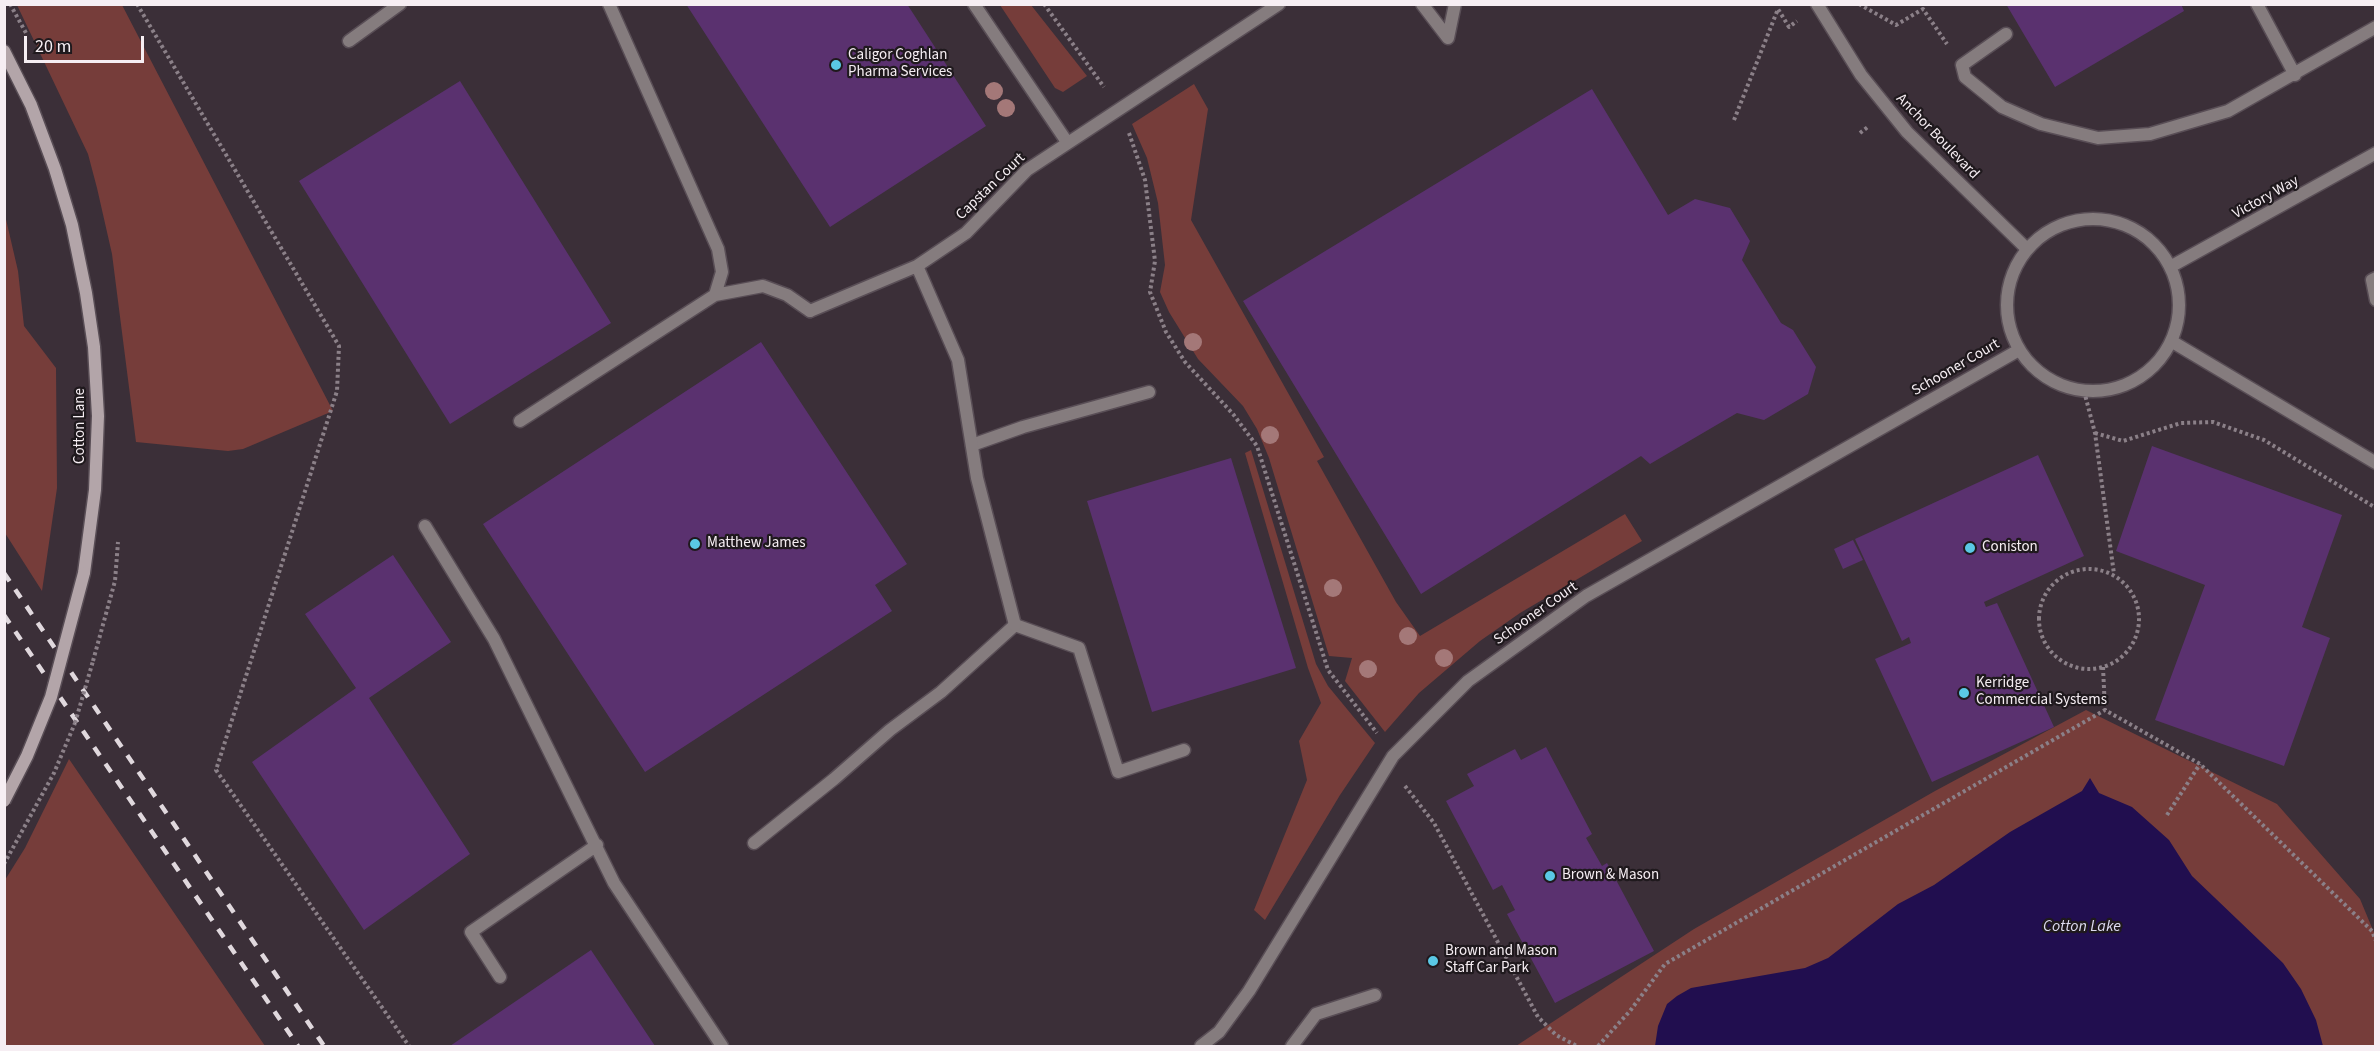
<!DOCTYPE html>
<html>
<head>
<meta charset="utf-8">
<style>
	body { margin:0 }
	#map { position:relative; width:2380px; height:1051px; overflow:hidden; background:#3b2f38; font-family:"Source Sans 3",sans-serif }
	canvas { display:block }
	.frame { position:absolute; inset:0; border:6px solid #f6eef3; pointer-events:none }
	.scale { position:absolute; left:24px; top:36px; width:120px; height:27px; box-sizing:border-box; border:3px solid #f6eef3; border-top:0; padding-left:8px; font-size:18px; line-height:21px; white-space:nowrap; color:#f6eef3; -webkit-text-stroke:4px #1f191d; paint-order:stroke }
</style>
</head>
<body>
<div id="map">
<canvas width="2380" height="1051"></canvas>
<div class="frame"></div>
<div class="scale">20 m</div>
</div>
<script>
const ctx = document.querySelector('canvas').getContext('2d');
ctx.lineJoin = 'round';
function fillPath(path, color) { ctx.fillStyle = color; ctx.fill(path, 'evenodd'); }
const shape = rows => new Path2D(rows.map(r => 'M' + r).join(''));
function stroke(path, color, width, dash) { ctx.strokeStyle = color; ctx.lineWidth = width; ctx.lineCap = dash ? 'butt' : 'round'; ctx.setLineDash(dash || []); ctx.stroke(path); }
function write(font, color, halo, rows, align = 'center') {
  ctx.font = font + ' "Source Sans 3",sans-serif'; ctx.lineWidth = 4.5; ctx.setLineDash([]); ctx.textBaseline = 'middle'; ctx.strokeStyle = halo; ctx.fillStyle = color; for (const [text, x, y, turn = 0] of rows) {
    ctx.save(); ctx.translate(x, y); ctx.rotate((+turn || 0) * Math.PI / 180); ctx.textAlign = isNaN(turn) ? turn : align; if (halo) ctx.strokeText(text, 0, 0); ctx.fillText(text, 0, 0); ctx.restore();
  }
}
fillPath(shape([
	[17,5,122,5,333,411,243,449,228,451,136,442,112,254,97,188,88,154],
	[1000,5,1031,5,1087,76,1063,92,1055,88],
	[1194,84,1208,109,1191,220,1324,457,1317,461,1396,602,1420,636,1625,514,1642,541,1520,613,1480,641,1419,693,1385,732,1345,681,1352,658,1329,656,1269,458,1257,429,1243,406,1198,359,1169,312,1160,292,1165,265,1158,203,1147,158,1132,124],
	[5,215,18,271,24,326,56,368,57,488,42,591,5,533],
	[1251,450,1316,664,1328,686,1375,743,1340,795,1265,920,1254,910,1307,780,1299,741,1321,703,1308,668,1245,453],
	[2086,710,2277,804,2360,899,2375,935,2375,1046,1516,1046,1694,929,1935,791],
	[69,759,265,1046,5,1046,5,880,25,848]
]), '#763d3a');
fillPath(shape([
	[2090,778,2099,793,2132,807,2169,840,2192,876,2283,963,2301,989,2316,1020,2323,1046,1655,1046,1658,1026,1667,1004,1677,996,1691,988,1805,968,1828,958,1898,904,1934,885,2010,832,2082,791]
]), '#210e4f');
fillPath(shape([
	[686,4,907,4,986,126,830,227],
	[2006,4,2181,4,2184,11,2055,87],
	[460,81,611,323,450,424,299,181],
	[1592,89,1668,215,1695,199,1730,208,1750,241,1742,260,1781,323,1793,330,1816,367,1808,394,1764,420,1737,413,1650,464,1641,456,1421,594,1243,301],
	[761,342,907,564,875,585,892,611,645,772,483,524],
	[2152,446,2342,515,2302,627,2330,638,2284,766,2155,720,2205,585,2116,551],
	[2038,455,2084,556,1984,602,1986,607,1997,603,2054,727,1932,782,1875,659,1911,643,1909,637,1902,641,1855,539],
	[1231,458,1296,668,1152,712,1087,501],
	[1853,540,1863,560,1843,569,1834,549],
	[393,555,451,642,369,698,470,854,364,930,252,762,356,688,305,614],
	[1546,747,1592,834,1586,838,1602,866,1607,863,1654,951,1555,1003,1507,914,1515,910,1502,885,1493,890,1446,801,1474,786,1467,774,1515,749,1521,760],
	[591,950,655,1046,450,1046]
]), '#5a316f');
const lane = shape([
	[974,4,1067,142],
	[1422,4,1448,38],
	[2257,4,2295,75],
	[2006,34,1962,65,1965,77,2002,107,2041,124,2098,138,2150,134,2228,111,2376,27],
	[1448,38,1455,4],
	[349,41,400,4],
	[2376,278,2372,280,2376,300],
	[715,295,763,286,787,295,810,311],
	[520,421,715,295,722,272,718,249,609,4],
	[972,445,1023,427,1149,392],
	[425,526,494,639,614,883,722,1046],
	[754,843,834,779,890,730,941,692,1015,625,1079,648,1118,772,1184,750],
	[500,977,471,932,597,845],
	[1292,1046,1316,1014,1375,995]
]);
const street = shape([
	[1817,4,1861,75,1907,132,2027,249],
	'2007 305a86 86 0 1 1 172 0a86 86 0 1 1-172 0Z',
	[2170,267,2376,153],
	[810,311,917,266],
	[2171,341,2376,463],
	[1015,625,977,478,958,360,917,266,966,233,1027,170,1279,4],
	[1201,1046,1219,1032,1249,991,1393,756,1468,681,1586,596,2019,350]
]);
const secondary = shape([
	[4,51,31,105,55,169,72,225,86,293,94,347,98,416,95,490,84,573]
]);
stroke(lane, '#594e56', 15);
stroke(street, '#594e56', 15);
stroke(secondary, '#594e56', 15);
stroke(shape([
	[10,4,26,33],
	[137,4,339,346,337,391,216,770,409,1046],
	[1044,4,1104,87],
	[1859,4,1896,25,1923,9,1947,44],
	[1734,120,1778,9,1789,27,1797,21],
	[1129,133,1145,180,1155,261,1150,292,1166,332,1185,362,1233,414,1257,446,1328,670,1377,733],
	[1860,133,1869,126],
	[2084,391,2095,433,2114,574],
	[2095,433,2123,441,2181,423,2213,422,2264,440,2376,508],
	'2039 619a50 50 0 1 1 100 0a50 50 0 1 1-100 0Z',
	[93,661,115,581,118,542],
	[2103,667,2105,710],
	[1405,786,1434,823,1538,1017,1556,1035,1577,1046],
	[2167,815,2200,764],
	[4,864,54,773,75,723],
	[1598,1046,1630,1011,1665,964,2105,710,2200,764,2372,931,2376,941]
]), '#8b8088', 4, [3, 3]);
stroke(lane, '#857c7e', 12);
stroke(street, '#857c7e', 12);
stroke(secondary, '#b3a5a9', 12);
stroke(shape([
	[4,573,324,1046],
	[4,615,298,1046]
]), '#e0d8dd', 4.5, [10, 10]);
const secondaryBridge = shape([
	[4,801,27,756,51,697,84,573]
]);
stroke(secondaryBridge, '#594e56', 15, []);
stroke(shape([
	[75,723,93,661]
]), '#8b8088', 4, [3, 3]);
stroke(secondaryBridge, '#b3a5a9', 12);
ctx.fillStyle = '#a47878';
for (const [x, y] of [
	[994,91],
	[1006,108],
	[1193,342],
	[1270,435],
	[1333,588],
	[1408,636],
	[1444,658],
	[1368,669]
]) { ctx.beginPath(); ctx.arc(x, y, 9, 0, 2 * Math.PI); ctx.fill(); }
for (const [x, y, r, color] of [
	[836,65,6,"#5ac8e5"],
	[695,544,6,"#5ac8e5"],
	[1970,548,6,"#5ac8e5"],
	[1964,693,6,"#5ac8e5"],
	[1550,876,6,"#5ac8e5"],
	[1433,961,6,"#5ac8e5"]
]) { const dot = new Path2D(); dot.arc(x, y, r, 0, 2 * Math.PI); ctx.fillStyle = color; ctx.fill(dot); stroke(dot, '#1f191d', 2); }
write('15px', '#f6eef3', '#1f191d', [
	["Caligor Coghlan",848,56],
	["Pharma Services",848,73],
	["Matthew James",707,544],
	["Coniston",1982,548],
	["Kerridge",1976,684],
	["Commercial Systems",1976,701],
	["Brown & Mason",1562,876],
	["Brown and Mason",1445,952],
	["Staff Car Park",1445,969]
], 'left');
write('15px', '#f6eef3', '#1f191d', [
	["Anchor Boulevard",1937,137,46],
	["Capstan Court",991,187,-44],
	["Victory Way",2266,198,-29],
	["Schooner Court",1956,368,-30],
	["Cotton Lane",81,426,-90],
	["Schooner Court",1536,614,-35]
]);
write('italic 16px', '#dddbf0', '#1f191d', [
	["Cotton Lake",2082,927]
]);
</script>
</body>
</html>
